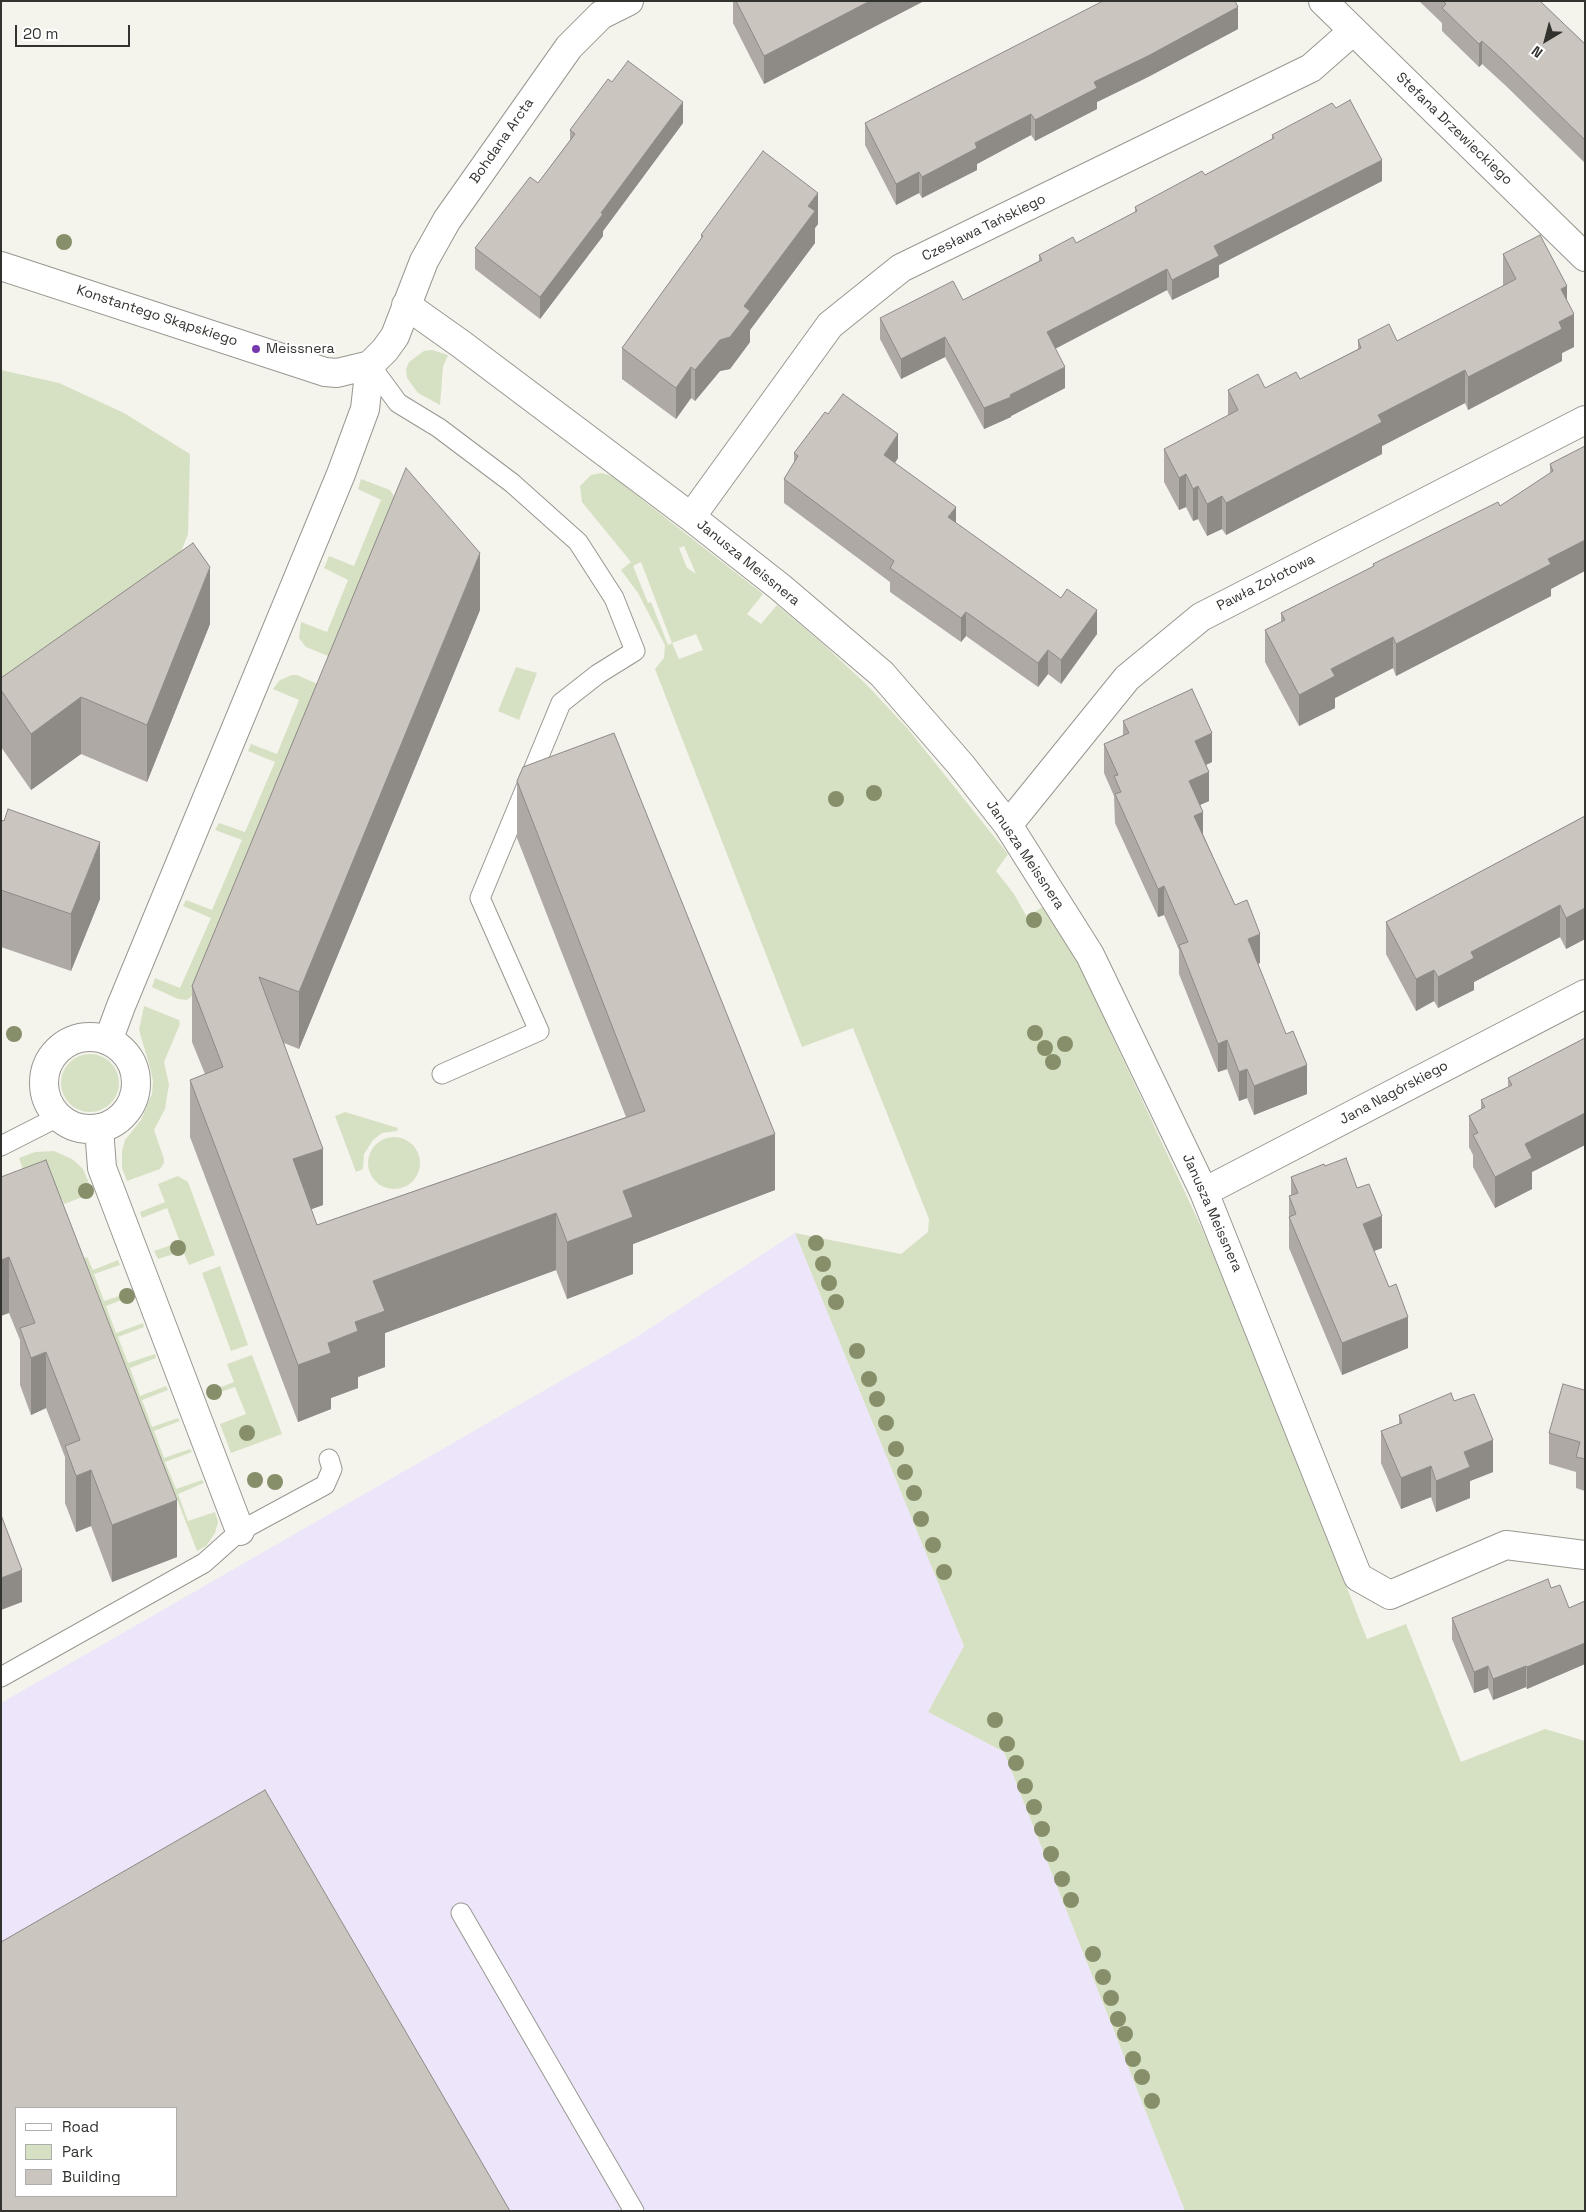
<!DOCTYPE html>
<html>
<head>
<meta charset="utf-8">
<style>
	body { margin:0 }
	#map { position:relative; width:1586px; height:2212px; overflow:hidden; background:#f4f3ec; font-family:"Space Grotesk",sans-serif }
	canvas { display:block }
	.frame { position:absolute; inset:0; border:2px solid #32322f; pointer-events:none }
	.legend { position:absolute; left:15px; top:2107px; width:162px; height:90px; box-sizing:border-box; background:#fff; border:1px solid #adadac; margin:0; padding:6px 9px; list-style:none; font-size:15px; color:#32322f }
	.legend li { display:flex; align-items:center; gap:10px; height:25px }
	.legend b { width:25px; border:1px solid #adadac }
	.north { position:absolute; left:1521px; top:15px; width:50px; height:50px; -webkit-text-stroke:4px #fff; paint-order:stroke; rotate:217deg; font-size:14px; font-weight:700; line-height:20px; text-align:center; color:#32322f }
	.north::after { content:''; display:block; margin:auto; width:18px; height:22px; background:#32322f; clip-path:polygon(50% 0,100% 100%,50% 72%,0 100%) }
	.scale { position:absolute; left:15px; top:25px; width:115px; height:22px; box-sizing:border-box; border:2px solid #32322f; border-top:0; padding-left:6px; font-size:15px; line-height:18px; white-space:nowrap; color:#32322f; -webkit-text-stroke:4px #fff; paint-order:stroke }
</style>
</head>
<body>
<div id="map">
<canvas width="1586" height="2212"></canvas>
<div class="frame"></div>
<ul class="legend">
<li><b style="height:6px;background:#fff"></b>Road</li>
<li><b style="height:14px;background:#d6e1c4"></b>Park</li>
<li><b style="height:14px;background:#cbc5c0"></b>Building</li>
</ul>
<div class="north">N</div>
<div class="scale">20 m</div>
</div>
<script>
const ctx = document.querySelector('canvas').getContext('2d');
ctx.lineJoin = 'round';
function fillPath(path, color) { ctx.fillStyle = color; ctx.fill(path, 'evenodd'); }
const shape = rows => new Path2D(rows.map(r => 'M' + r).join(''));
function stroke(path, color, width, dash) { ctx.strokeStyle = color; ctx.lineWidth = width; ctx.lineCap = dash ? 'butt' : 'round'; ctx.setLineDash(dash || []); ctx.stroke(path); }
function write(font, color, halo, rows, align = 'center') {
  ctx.font = font + ' "Space Grotesk",sans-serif'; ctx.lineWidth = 4; ctx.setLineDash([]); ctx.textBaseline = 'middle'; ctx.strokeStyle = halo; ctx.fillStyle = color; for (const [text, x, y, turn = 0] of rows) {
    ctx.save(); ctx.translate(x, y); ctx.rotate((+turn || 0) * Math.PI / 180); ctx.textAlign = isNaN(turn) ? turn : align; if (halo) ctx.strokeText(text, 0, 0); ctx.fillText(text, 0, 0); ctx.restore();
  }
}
fillPath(shape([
	[795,1233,964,1646,928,1712,1004,1752,1185,2211,1,2211,1,1703,632,1340],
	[16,2108,176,2108,176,2196,16,2196]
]), '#ede5fa');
fillPath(shape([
	[432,350,448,355,443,367,440,405,418,393,407,378,406,369,409,362,424,351],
	[1,370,59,383,124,413,190,454,188,534,175,567,1,679],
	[601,473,612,476,763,594,747,614,761,624,777,605,823,644,867,685,908,729,1008,854,996,871,1014,894,1027,917,1044,906,1061,930,1088,984,1203,1231,1262,1371,1367,1639,1406,1624,1461,1762,1545,1729,1585,1741,1585,2211,1185,2211,1004,1752,928,1712,964,1646,795,1233,901,1254,928,1232,929,1219,853,1028,802,1047,655,669,664,658,665,645,638,593,621,570,631,562,582,502,580,486,591,475],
	[684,546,696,574,687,568,679,548],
	[641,562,672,643,668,645,651,602,648,603,633,566],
	[696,634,703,650,679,659,672,643],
	[361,479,390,490,394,496,333,658,306,647,299,638,301,622,327,632,348,580,324,568,329,556,354,566,381,500,358,489],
	[516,667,537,673,519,720,498,711],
	[292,675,297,675,322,686,194,994,187,1000,178,999,152,987,155,978,180,988,211,918,183,906,186,900,212,910,242,840,215,830,219,823,245,832,275,762,248,751,251,744,277,754,299,700,273,689,280,680],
	[144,1006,179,1020,180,1024,164,1062,169,1085,167,1096,165,1109,154,1130,164,1159,164,1163,160,1169,127,1181,122,1168,122,1151,125,1140,141,1120,152,1094,153,1081,150,1067,139,1030],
	'61 1083a29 29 0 1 1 58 0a29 29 0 1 1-58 0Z',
	[345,1112,398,1128,397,1131,382,1133,373,1140,364,1154,363,1169,356,1172,335,1116],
	'368 1163a26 26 0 1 1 52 0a26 26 0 1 1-52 0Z',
	[54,1151,72,1159,83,1169,93,1193,64,1204,62,1199,1,1222,28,1185,19,1158,35,1152],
	[178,1176,188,1182,215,1255,189,1265,183,1251,158,1259,154,1251,180,1242,167,1208,142,1218,140,1212,165,1202,158,1184],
	[87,1257,93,1270,118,1260,120,1265,94,1274,104,1301,131,1292,132,1296,106,1306,116,1333,143,1323,144,1327,118,1337,128,1363,155,1354,156,1358,130,1368,140,1396,166,1386,168,1390,142,1400,152,1427,178,1418,180,1421,154,1431,164,1458,190,1449,192,1452,165,1462,176,1489,202,1480,204,1483,178,1494,188,1521,215,1512,218,1522,215,1533,206,1546,197,1551,84,1258],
	[220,1266,248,1345,231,1351,202,1273],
	[252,1355,282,1434,231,1453,220,1424,246,1414,235,1387,209,1396,208,1392,234,1382,227,1364]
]), '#d6e1c4');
const lane = shape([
	[370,365,398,403,439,428,512,483,578,542,614,598,635,651,598,674,561,703,480,898,539,1031,442,1074],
	[1,1146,58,1117],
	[1,1677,204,1563,240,1531,325,1485,332,1469,329,1459],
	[461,1913,634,2211]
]);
const street = shape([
	[1323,1,1585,257],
	[1,266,325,372,337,373,370,365,385,350,395,336,424,261,447,220,569,47,601,15,629,1],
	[406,305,461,344,691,517,780,587,882,674,961,765,1008,825,1090,955,1204,1192,1358,1577,1390,1595,1506,1545,1585,1555],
	[691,517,830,325,901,268,1311,68,1353,31],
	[1008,825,1127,678,1201,617,1585,420],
	'44 1083a46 46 0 1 1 92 0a46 46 0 1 1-92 0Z',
	[108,1041,121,1006,341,474,365,409,370,365],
	[99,1128,102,1168,240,1531],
	[1204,1192,1585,994]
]);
stroke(lane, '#989790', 21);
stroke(street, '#989790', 30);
stroke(lane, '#fff', 19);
stroke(street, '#fff', 28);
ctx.fillStyle = '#878e6a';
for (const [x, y] of [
	[64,242],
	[874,793],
	[836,799],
	[1034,920],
	[1035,1033],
	[14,1034],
	[1065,1044],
	[1045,1048],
	[1053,1062],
	[86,1191],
	[816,1243],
	[178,1248],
	[823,1264],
	[829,1283],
	[127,1296],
	[836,1302],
	[857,1351],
	[869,1379],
	[214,1392],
	[877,1399],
	[886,1423],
	[247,1433],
	[896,1449],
	[905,1472],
	[255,1480],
	[275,1482],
	[914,1493],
	[921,1519],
	[933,1545],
	[944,1572],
	[995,1720],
	[1007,1744],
	[1016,1763],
	[1025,1786],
	[1034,1807],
	[1042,1829],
	[1051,1854],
	[1062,1879],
	[1071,1900],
	[1093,1954],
	[1103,1977],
	[1111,1998],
	[1118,2019],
	[1125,2034],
	[1133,2059],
	[1142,2077],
	[1152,2101]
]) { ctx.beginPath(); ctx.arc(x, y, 8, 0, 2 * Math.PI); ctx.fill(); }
fillPath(shape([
	[733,1,924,1,764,84,733,23],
	[1419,1,1540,1,1585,44,1585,163,1505,85,1482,64,1479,67,1442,31,1442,23],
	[1238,29,1148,77,1097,102,1097,109,1035,141,1031,135,977,164,977,170,922,198,919,193,896,205,865,145,865,123],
	[612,82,683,123,603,231,603,236,540,319,475,269,475,248,538,183,570,140,570,130],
	[1272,135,1382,181,1219,265,1219,277,1172,300,1167,290,1055,349,1065,388,1011,416,1011,417,984,429,945,357,901,379,880,339,880,318,963,300,1039,261,1039,255,1076,243,1135,213,1135,207,1205,175,1272,139],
	[818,224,815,228,815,243,750,330,750,342,730,369,720,371,695,401,691,398,676,419,622,379,622,348,701,239,701,235],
	[1503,254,1567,301,1574,347,1562,353,1562,361,1468,410,1465,403,1409,432,1382,446,1382,454,1226,535,1222,529,1207,536,1198,519,1193,521,1186,507,1179,510,1164,482,1164,449,1228,416,1228,390,1265,388,1300,379,1358,349,1358,340,1397,341,1503,286],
	[828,414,898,458,895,463,956,523,1097,634,1061,684,1048,674,1038,687,966,636,961,642,890,592,890,582,784,503,784,479,794,463,794,453],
	[1585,446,1551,589,1551,596,1396,676,1393,668,1335,698,1335,708,1299,726,1265,662,1265,630,1281,622,1281,613,1373,567,1373,564,1500,506,1550,474,1550,464],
	[480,610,299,1049,284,1043,323,1205,311,1209,317,1225,626,1117,517,838,517,781,775,1190,633,1244,633,1274,567,1299,556,1270,385,1333,385,1367,358,1377,358,1388,331,1398,331,1409,298,1422,190,1137,190,1080,205,1074,192,1042,192,986],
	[210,624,147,782,81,754,31,790,1,747,1,678],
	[1123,721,1212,762,1206,765,1209,801,1199,805,1203,834,1260,963,1258,964,1307,1094,1254,1115,1247,1098,1239,1101,1227,1069,1218,1072,1179,974,1179,950,1164,915,1158,917,1115,823,1114,796,1104,773,1104,744,1123,735],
	[1585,816,1585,939,1566,949,1560,937,1474,982,1474,990,1438,1008,1434,1001,1416,1011,1386,954,1386,922],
	[1,820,100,899,71,971,1,947],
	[1585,1038,1585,1145,1532,1172,1532,1189,1495,1208,1473,1167,1473,1155,1469,1147,1469,1116,1481,1109,1481,1100,1508,1087,1508,1078],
	[1325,1166,1382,1248,1374,1251,1408,1348,1342,1375,1289,1248,1289,1196,1291,1195,1291,1177],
	[1,1177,177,1557,112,1582,91,1526,76,1532,65,1503,65,1457,46,1408,31,1415,20,1385,20,1340,9,1313],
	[1585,1389,1585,1491,1576,1488,1576,1472,1549,1464,1549,1433],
	[1454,1401,1493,1472,1470,1481,1470,1498,1436,1512,1431,1497,1401,1509,1381,1463,1381,1431,1399,1424,1399,1415],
	[1551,1588,1569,1608,1585,1601,1585,1664,1527,1689,1526,1687,1493,1700,1488,1688,1474,1693,1452,1639,1452,1618]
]), '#afa9a5');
fillPath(shape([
	[870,1,924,1,764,84,764,56],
	[1238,7,1238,29,1148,77,1097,102,1097,109,1035,141,1035,120,1094,82],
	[1482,41,1482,64,1479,67,1479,44],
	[683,102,683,123,603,231,603,236,540,319,540,297,601,213],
	[1031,114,1031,135,977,164,977,170,922,198,922,177,975,143],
	[1382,160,1382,181,1219,265,1219,277,1172,300,1172,280,1214,246],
	[919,172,919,193,896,205,896,184],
	[818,193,818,224,815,228,815,243,750,330,750,342,730,369,720,371,695,401,695,370,744,306,808,206],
	[1167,269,1167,290,1047,353,1047,332],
	[1567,286,1567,318,1574,314,1574,347,1562,353,1562,361,1468,410,1468,377,1561,289],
	[945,337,945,357,901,379,901,359],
	[691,367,691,398,676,419,676,388],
	[1065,367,1065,388,1011,416,1011,417,984,429,984,408],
	[1465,370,1465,403,1382,446,1382,454,1226,535,1226,503,1378,415],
	[898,434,898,458,884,479,884,455],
	[1186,474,1186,507,1179,510,1179,478],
	[1198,486,1198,519,1193,521,1193,489],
	[1222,496,1222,529,1207,536,1207,504],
	[956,507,956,531,948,517],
	[1585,540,1585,571,1551,589,1551,596,1396,676,1396,644,1548,559],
	[480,553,480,610,299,1049,299,992],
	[210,567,210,624,147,782,147,725],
	[1097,610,1097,634,1061,684,1061,660],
	[966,612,966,636,961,642,961,618],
	[1393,637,1393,668,1335,698,1335,708,1299,726,1299,695,1331,669],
	[1048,650,1048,674,1038,687,1038,663],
	[81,697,81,754,31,790,31,734],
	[1212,733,1212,762,1195,770,1195,741],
	[1209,772,1209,801,1189,810,1189,781],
	[1203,812,1203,841,1194,816],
	[100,842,100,899,71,971,71,914],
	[1164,886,1164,915,1158,917,1158,889],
	[1560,905,1560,937,1474,982,1474,990,1438,1008,1438,977,1471,952],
	[1585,908,1585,939,1566,949,1566,918],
	[1260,934,1260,963,1248,968,1248,939],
	[1434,970,1434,1001,1416,1011,1416,979],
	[1227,1040,1227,1069,1218,1072,1218,1044],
	[1307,1065,1307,1094,1254,1115,1254,1086],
	[1247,1069,1247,1098,1239,1101,1239,1072],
	[1585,1113,1585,1145,1532,1172,1532,1189,1495,1208,1495,1177,1525,1144],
	[775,1134,775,1190,633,1244,633,1274,567,1299,567,1242,623,1191],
	[323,1149,323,1205,293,1216,293,1159],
	[556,1213,556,1270,385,1333,385,1367,358,1377,358,1388,331,1398,331,1409,298,1422,298,1365,328,1343,373,1281],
	[1382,1216,1382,1248,1363,1255,1363,1224],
	[9,1257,9,1313,1,1316,1,1260],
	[1408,1317,1408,1348,1342,1375,1342,1343],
	[46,1352,46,1408,31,1415,31,1358],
	[1493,1440,1493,1472,1470,1481,1470,1498,1436,1512,1436,1481,1464,1452],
	[1431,1466,1431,1497,1401,1509,1401,1478],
	[91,1470,91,1526,76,1532,76,1476],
	[177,1500,177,1557,112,1582,112,1525],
	[22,1570,22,1602,1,1610,1,1578],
	[1585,1643,1585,1664,1527,1689,1527,1667],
	[1488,1666,1488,1688,1474,1693,1474,1672],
	[1526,1666,1526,1687,1493,1700,1493,1679]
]), '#8e8a86');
const building = shape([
	[736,1,870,1,764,56,736,1],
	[1103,1,1235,1,1238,7,1148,56,1094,82,1097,88,1035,120,1031,114,975,143,977,148,922,177,919,172,896,184,865,123,1103,1],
	[1443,1,1540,1,1585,44,1585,140,1505,62,1482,41,1479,44,1442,8,1446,4,1443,1],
	[628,61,683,102,601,213,603,214,540,297,475,248,530,177,538,183,575,134,570,130,608,79,612,82,628,61],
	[1350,100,1382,160,1214,246,1219,256,1172,280,1167,269,1047,332,1065,367,1010,395,1011,397,984,408,945,337,901,359,880,318,953,281,963,300,1042,260,1039,255,1073,237,1076,243,1137,211,1135,207,1202,171,1205,175,1274,138,1272,135,1332,103,1336,108,1350,100],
	[763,151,818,193,808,206,815,211,744,306,750,311,730,337,720,340,695,370,691,367,676,388,622,348,703,236,701,235,763,151],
	[1540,235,1567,286,1561,289,1574,314,1559,322,1562,329,1468,377,1465,370,1409,399,1378,415,1382,422,1226,503,1222,496,1207,504,1198,486,1193,489,1186,474,1179,478,1164,449,1238,410,1228,390,1258,374,1265,388,1296,372,1300,379,1361,348,1358,340,1389,324,1397,341,1516,279,1503,254,1540,235],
	[843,394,898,434,884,455,956,507,948,517,1061,598,1067,589,1097,610,1061,660,1048,650,1038,663,966,612,961,618,890,568,894,561,784,479,798,456,794,453,825,412,828,414,843,394],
	[1585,446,1585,540,1548,559,1551,564,1396,644,1393,637,1331,669,1335,676,1299,695,1265,630,1285,620,1281,613,1374,566,1373,564,1498,502,1500,506,1553,471,1550,464,1585,446],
	[406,468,480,553,299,992,259,977,323,1149,293,1159,317,1225,645,1111,517,781,523,767,614,733,775,1134,623,1191,633,1217,567,1242,556,1213,373,1281,385,1311,355,1322,358,1331,328,1343,331,1353,298,1365,190,1080,223,1067,192,986,406,468],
	[193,543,210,567,147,725,81,697,31,734,1,690,1,678,193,543],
	[1192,689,1212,733,1195,741,1209,772,1189,781,1203,812,1194,816,1235,905,1247,900,1260,934,1248,939,1286,1034,1293,1031,1307,1065,1254,1086,1247,1069,1239,1072,1227,1040,1218,1044,1179,945,1188,942,1164,886,1158,889,1115,794,1121,792,1114,776,1118,775,1104,744,1129,733,1123,721,1192,689],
	[8,809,100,842,71,914,1,890,1,820,4,821,8,809],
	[1585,816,1585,908,1566,918,1560,905,1471,952,1474,958,1438,977,1434,970,1416,979,1386,922,1585,816],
	[1585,1038,1585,1113,1525,1144,1532,1158,1495,1177,1473,1135,1478,1133,1469,1116,1485,1107,1481,1100,1512,1085,1508,1078,1585,1038],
	[1346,1158,1357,1188,1369,1184,1382,1216,1363,1224,1389,1287,1396,1284,1408,1317,1342,1343,1289,1217,1296,1214,1289,1196,1298,1193,1291,1177,1324,1164,1325,1166,1346,1158],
	[46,1160,177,1500,112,1525,91,1470,76,1476,65,1446,80,1440,46,1352,31,1358,20,1328,35,1323,9,1257,1,1260,1,1177,46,1160],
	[1563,1384,1584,1390,1585,1389,1585,1459,1576,1457,1580,1442,1549,1433,1563,1384],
	[1451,1393,1454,1401,1474,1394,1493,1440,1464,1452,1470,1467,1436,1481,1431,1466,1401,1478,1381,1431,1402,1423,1399,1415,1451,1393],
	[1,1515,22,1570,1,1578,1,1515],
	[1548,1579,1551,1588,1560,1585,1569,1608,1585,1601,1585,1643,1527,1667,1526,1666,1493,1679,1488,1666,1474,1672,1452,1618,1548,1579],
	[265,1790,510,2211,1,2211,1,1942,265,1790],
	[16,2108,176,2108,176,2196,16,2196,16,2108]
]);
fillPath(building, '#cbc5c0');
stroke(building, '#8e8a86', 1);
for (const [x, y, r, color] of [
	[256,349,5,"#753ab0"]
]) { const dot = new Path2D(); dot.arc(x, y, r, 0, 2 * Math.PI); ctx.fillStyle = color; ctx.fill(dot); stroke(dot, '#fff', 2); }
write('14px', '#32322f', '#fff', [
	["Stefana Drzewieckiego",1454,129,44],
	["Bohdana Arcta",502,141,-55],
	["Czesława Tańskiego",984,228,-26],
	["Konstantego Skąpskiego",157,316,18],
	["Janusza Meissnera",748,563,39],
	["Pawła Zołotowa",1266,583,-27],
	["Janusza Meissnera",1025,855,56],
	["Jana Nagórskiego",1394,1093,-28],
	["Janusza Meissnera",1212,1213,66]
]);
write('14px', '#32322f', '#fff', [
	["Meissnera",266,349]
], 'left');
</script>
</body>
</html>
